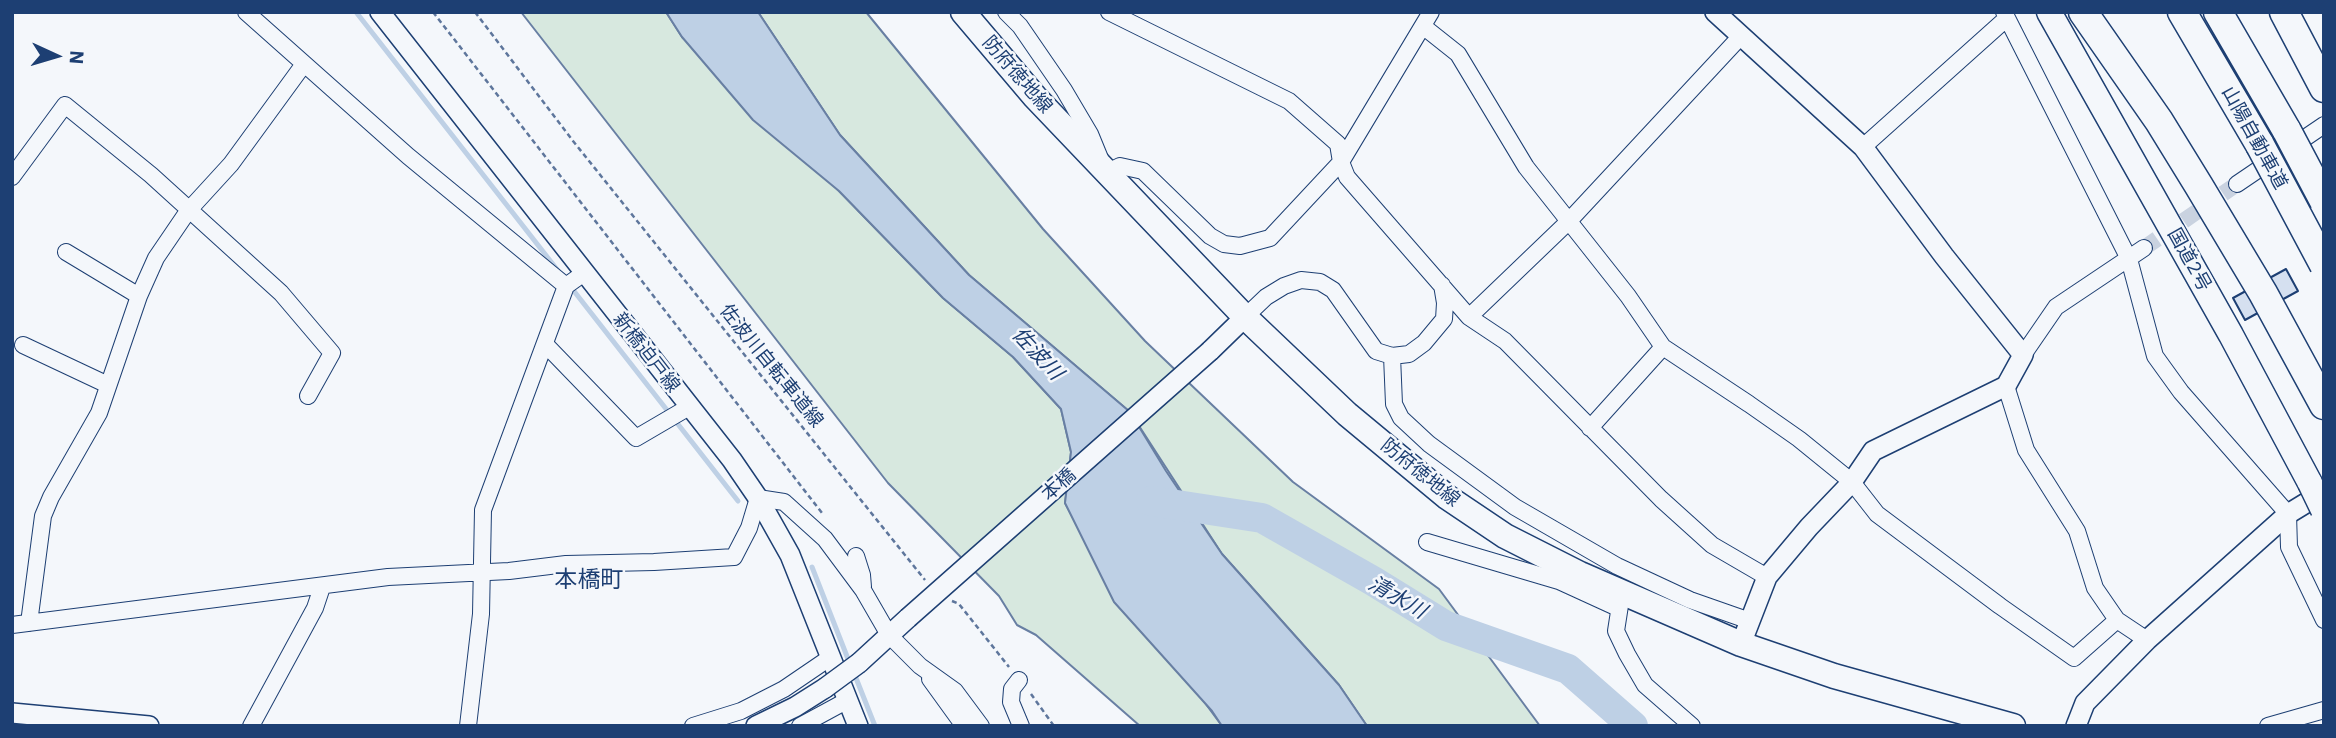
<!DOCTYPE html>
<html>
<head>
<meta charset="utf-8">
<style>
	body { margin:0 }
	#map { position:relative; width:2336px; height:738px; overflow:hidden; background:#f4f7fb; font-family:"IBM Plex Sans",sans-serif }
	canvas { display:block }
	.frame { position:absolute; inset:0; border:14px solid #1d3f73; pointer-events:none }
	.north { position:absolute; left:21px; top:21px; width:70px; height:70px; -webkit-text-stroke:5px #f4f7fb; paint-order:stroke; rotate:94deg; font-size:19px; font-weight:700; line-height:28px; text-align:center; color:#1d3f73 }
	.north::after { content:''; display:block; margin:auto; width:24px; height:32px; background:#1d3f73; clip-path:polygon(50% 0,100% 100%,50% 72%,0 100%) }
</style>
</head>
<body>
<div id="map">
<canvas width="2336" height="738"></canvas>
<div class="frame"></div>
<div class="north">N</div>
</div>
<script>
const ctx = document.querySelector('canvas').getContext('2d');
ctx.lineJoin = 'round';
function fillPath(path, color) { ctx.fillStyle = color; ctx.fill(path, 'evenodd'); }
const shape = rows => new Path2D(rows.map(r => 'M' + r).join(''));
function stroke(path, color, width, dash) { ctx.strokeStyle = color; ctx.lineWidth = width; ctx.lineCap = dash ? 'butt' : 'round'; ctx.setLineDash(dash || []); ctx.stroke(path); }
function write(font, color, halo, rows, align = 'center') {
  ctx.font = font + ' "IBM Plex Sans","Noto Sans JP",sans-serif'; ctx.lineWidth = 5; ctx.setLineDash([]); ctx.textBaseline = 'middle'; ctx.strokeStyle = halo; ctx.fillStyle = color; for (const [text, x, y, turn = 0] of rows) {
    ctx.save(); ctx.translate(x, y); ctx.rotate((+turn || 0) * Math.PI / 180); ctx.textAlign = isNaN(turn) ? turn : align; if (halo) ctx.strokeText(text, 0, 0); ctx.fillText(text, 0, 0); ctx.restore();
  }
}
const green = shape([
	[521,12,666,12,682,37,839,191,943,298,1013,357,1061,409,1071,452,1065,503,1085,540,1222,726,1140,726,1036,635,1017,625,999,596,888,483,521,12],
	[758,12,866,12,1043,229,1145,341,1293,482,1439,589,1540,726,1367,726,1339,685,1222,554,1130,412,969,275,840,135,758,12]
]);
fillPath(green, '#d7e8df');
stroke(green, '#687fa3', 2);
const water = shape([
	[666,12,758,12,840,135,969,275,1130,412,1166,471,1222,554,1339,685,1367,726,1222,726,1212,711,1114,602,1065,503,1071,452,1061,409,1013,357,943,298,839,191,753,120,682,37,666,12]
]);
fillPath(water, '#bed0e5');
stroke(water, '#687fa3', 2);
stroke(shape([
	[356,12,559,272],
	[570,286,738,501],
	[812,567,850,664],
	[854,673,875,726]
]), '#bed0e5', 5);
stroke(shape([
	[1151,501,1262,518,1373,581,1446,626,1568,669,1633,726]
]), '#bed0e5', 30);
const building = shape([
	[2286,269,2298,291,2245,320,2233,298,2286,269]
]);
fillPath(building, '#d5e0f0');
stroke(building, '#1d3f73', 2);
stroke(shape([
	[2144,248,2237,184]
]), '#c9d2e0', 16, [16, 8]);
const minor = shape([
	[246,12,408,156,566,286],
	[1006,12,1020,26,1064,90,1090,134,1106,173,1120,166,1143,171,1210,236,1224,244,1240,246,1270,238,1341,162,1431,12],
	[1109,12,1289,101,1338,144,1341,162,1347,177,1469,317,1505,341,1661,499,1712,545,1767,577],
	[2004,12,2129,259,2155,356,2181,392,2288,514,2289,547,2324,620],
	[1424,27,1458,54,1526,167,1628,296,1663,347,1749,404,1799,439,1852,482,1877,514,2000,606,2074,658,2117,620,2147,640],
	[1863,147,2007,18],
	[12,177,65,105,151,175,281,293,332,353,308,396],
	[2237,184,2324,125],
	[66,252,139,296],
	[1245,317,1266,297,1284,286,1301,280,1320,282,1333,290,1376,351,1392,356,1409,354,1424,343,1444,319,1445,303,1442,285],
	[1469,317,1568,222,1741,36],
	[545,344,636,438,689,407],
	[23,345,108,385],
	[2023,355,2056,307,2144,248],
	[1392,356,1394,404,1401,418,1429,444,1515,507,1617,566,1690,600,1750,621],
	[2006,386,2026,450,2077,531,2095,588,2117,620],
	[1590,428,1663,347],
	[1427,542,1559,581,1618,608],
	[856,556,862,575,863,587],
	[1621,599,1616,631,1627,654,1645,685,1692,726],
	[29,623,43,516,51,497,99,413,139,296,156,258,188,211,231,164,304,64],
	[12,625,388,577,509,571,566,564,654,562,734,557,749,528,758,498,784,502,825,539,863,590,889,635,920,666,955,691,981,726],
	[930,679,964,726],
	[1019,680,1012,689,1011,702,1021,726],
	[251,726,315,608,322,587],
	[468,726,481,614,483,510,566,286,584,273],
	[693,726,741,711,784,689,831,657],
	[800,726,848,700],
	[2268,726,2324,710]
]);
const tertiary = shape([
	[380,12,732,460,758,498,790,555,858,726],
	[1715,12,1863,147,1944,256,2023,355,2006,386,1873,451,1852,482,1809,527,1767,577,1741,644],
	[1210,351,1245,317],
	[859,663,908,618],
	[12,713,149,726],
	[756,726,795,707,825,688],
	[2076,726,2085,703,2147,640,2288,514,2324,492]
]);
const primary = shape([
	[963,12,1035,97,1245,317,1347,414,1447,497,1505,536,1580,574,1741,644,1834,676,2013,726]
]);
const trunk = shape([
	[2049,12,2231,335,2310,483]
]);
const motorway = shape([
	[2083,12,2159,121,2199,186,2263,293,2324,405],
	[2182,12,2260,145],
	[2218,12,2287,131],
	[2284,12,2324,88]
]);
stroke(minor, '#1d3f73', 18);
stroke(tertiary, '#1d3f73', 22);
stroke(primary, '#1d3f73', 27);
stroke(trunk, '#1d3f73', 27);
stroke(motorway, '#1d3f73', 31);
stroke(shape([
	[433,12,822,513],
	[475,12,573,141,925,580],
	[952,601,959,604,1009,667],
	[1031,694,1054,726]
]), '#5e769c', 2.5, [5, 3.5]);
stroke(minor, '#f4f7fb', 16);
stroke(tertiary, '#f4f7fb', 19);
stroke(primary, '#f4f7fb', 24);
stroke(trunk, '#f4f7fb', 24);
stroke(motorway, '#f4f7fb', 28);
const tertiaryBridge = shape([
	[908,618,1210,351],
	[825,688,859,663]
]);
const trunkBridge = shape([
	[2310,483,2323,510]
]);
const motorwayBridge = shape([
	[2287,131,2324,201],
	[2260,145,2324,265]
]);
stroke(tertiaryBridge, '#1d3f73', 22, []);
stroke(trunkBridge, '#1d3f73', 27, []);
stroke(motorwayBridge, '#1d3f73', 31, []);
stroke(tertiaryBridge, '#f4f7fb', 19);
stroke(trunkBridge, '#f4f7fb', 24);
stroke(motorwayBridge, '#f4f7fb', 28);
write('19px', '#1d3f73', '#f4f7fb', [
	["防府徳地線",1017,75,49],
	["山陽自動車道",2254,138,61],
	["国道2号",2189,260,61],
	["新橋迫戸線",646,353,52],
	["佐波川自転車道線",771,366,51],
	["防府徳地線",1420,473,39],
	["本橋",1059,485,-42]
]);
write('italic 21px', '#1d3f73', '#f4f7fb', [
	["佐波川",1037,354,47],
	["清水川",1397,598,30]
]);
write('23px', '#1d3f73', '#f4f7fb', [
	["本橋町",589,580]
]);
</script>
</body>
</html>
